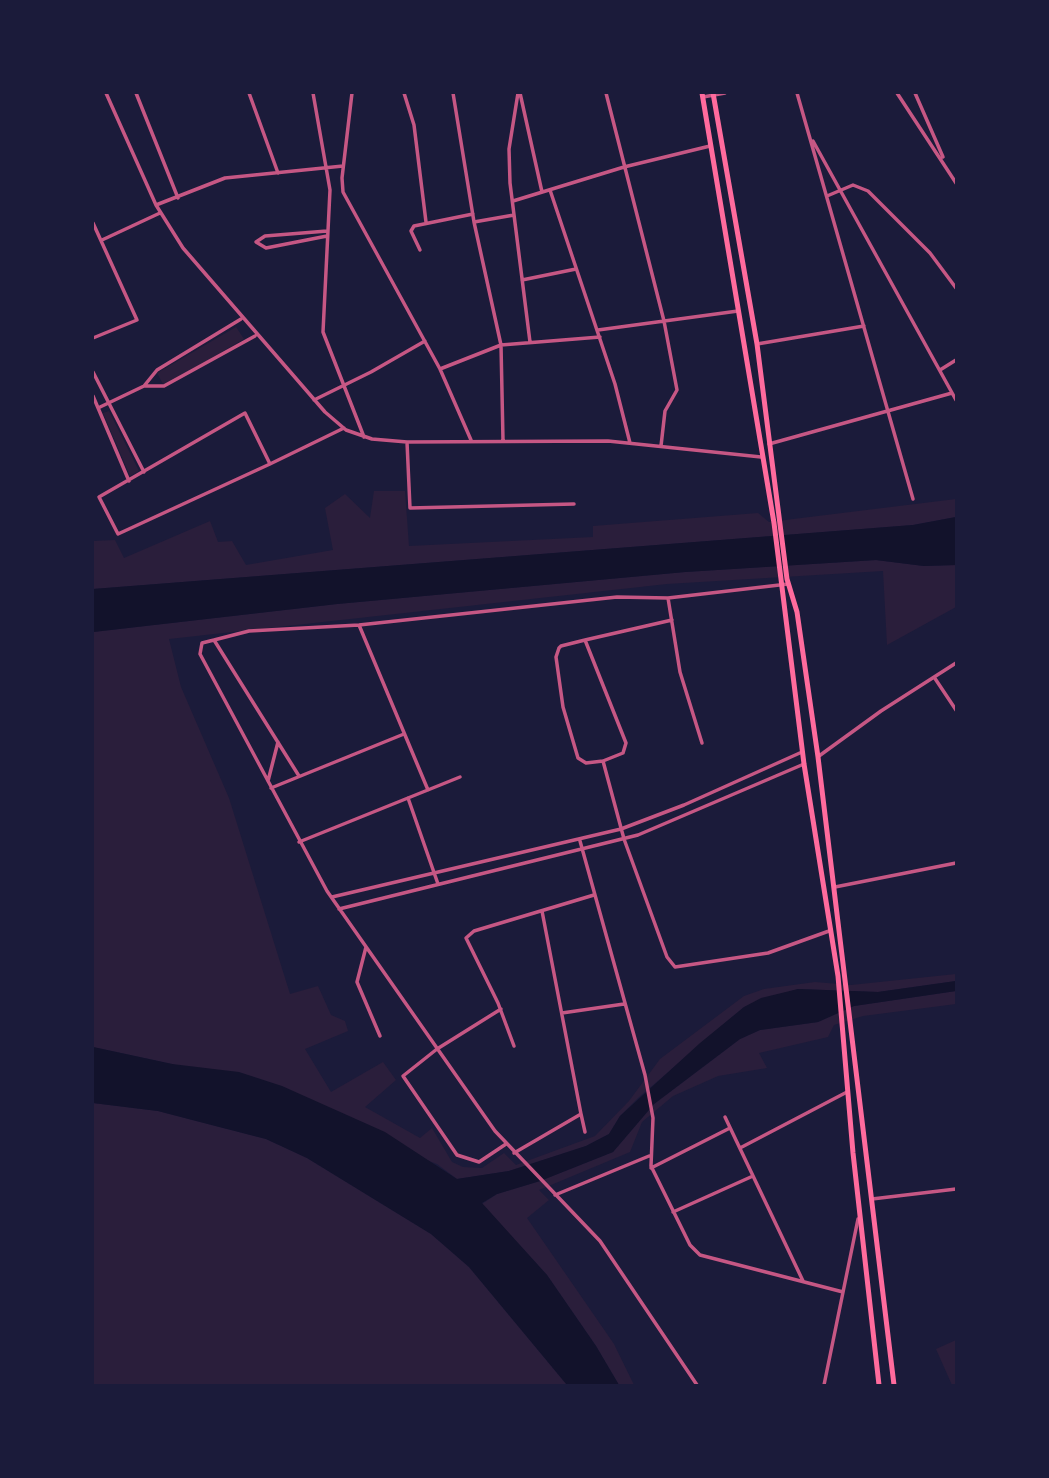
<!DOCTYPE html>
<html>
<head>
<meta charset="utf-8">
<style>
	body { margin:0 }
	#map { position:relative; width:1049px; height:1478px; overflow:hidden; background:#1b1b3a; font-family:"Exo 2",sans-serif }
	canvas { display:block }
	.frame { position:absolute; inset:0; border:94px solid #1b1b3a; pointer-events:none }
</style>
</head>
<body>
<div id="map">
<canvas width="1049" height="1478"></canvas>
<div class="frame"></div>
</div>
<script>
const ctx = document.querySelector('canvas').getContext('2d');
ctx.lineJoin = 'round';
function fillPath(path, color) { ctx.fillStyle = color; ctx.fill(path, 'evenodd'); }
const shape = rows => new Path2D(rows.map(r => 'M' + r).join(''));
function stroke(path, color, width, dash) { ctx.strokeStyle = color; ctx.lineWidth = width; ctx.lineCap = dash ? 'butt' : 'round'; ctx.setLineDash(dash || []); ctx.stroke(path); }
fillPath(shape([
	[236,327,244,339,164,386,157,373],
	[109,411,139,471,130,476,103,413],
	[374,491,405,491,409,546,593,537,593,526,758,513,769,522,956,499,956,517,913,525,93,589,93,541,115,540,124,558,210,521,218,542,232,541,246,565,333,550,325,508,345,494,370,518],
	[876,560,924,566,956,565,956,607,887,645,883,571,667,584,169,639,181,687,229,798,290,994,318,986,331,1015,345,1021,348,1031,305,1049,331,1092,383,1062,396,1080,365,1107,420,1138,432,1128,452,1162,463,1167,482,1168,504,1153,516,1165,595,1136,629,1101,660,1059,744,996,764,989,815,982,851,985,956,974,956,981,878,992,798,989,744,1007,638,1098,620,1116,609,1134,586,1146,509,1171,457,1179,437,1164,172,1064,93,1047,93,632,337,604,685,572],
	[956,991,956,1004,863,1016,834,1025,828,1037,759,1053,767,1068,718,1076,673,1096,642,1122,630,1152,539,1190,549,1200,527,1218,614,1344,634,1385,619,1385,596,1346,547,1275,482,1204,497,1194,540,1181,613,1152,654,1104,740,1039,760,1030,818,1022,854,1006],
	[93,1103,158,1111,204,1123,266,1139,307,1158,431,1234,469,1267,567,1385,93,1385],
	[956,1340,956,1385,952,1385,936,1349]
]), '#2a1e3b');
fillPath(shape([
	[956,517,956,565,924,566,876,560,685,572,337,604,93,632,93,589,913,525],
	[956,981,956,991,854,1006,818,1022,760,1030,740,1039,654,1104,613,1152,540,1181,497,1194,482,1203,547,1275,596,1346,619,1385,567,1385,469,1267,431,1234,307,1158,266,1139,204,1123,158,1111,93,1103,93,1047,172,1064,239,1072,282,1086,385,1132,457,1179,509,1171,586,1146,609,1134,620,1116,700,1043,744,1007,761,998,798,989,878,992]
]), '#12122b');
stroke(shape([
	[106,93,156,205,183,248,325,412,346,430,372,439,407,442,608,441,761,457],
	[136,93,178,198],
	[249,93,278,173],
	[313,93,330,190,323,332,364,437],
	[352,93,342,178,343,192,440,369,471,440],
	[404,93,414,125,426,222],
	[453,93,474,222,501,345,503,440],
	[518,93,509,149,510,183,530,342],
	[520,93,542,192],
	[606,93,664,321,677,390,665,411,661,446],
	[797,93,913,499],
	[897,93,956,183],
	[915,93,943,157],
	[703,97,725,93],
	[813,141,956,400],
	[550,190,615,384,630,443],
	[827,196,853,185,868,191,930,253,956,288],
	[513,201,624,167,710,146],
	[156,205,225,178,343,166],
	[474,222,514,215],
	[93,223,137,320,93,338],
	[327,236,266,248,256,242,265,236,327,231],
	[102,240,160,213],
	[420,250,411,231,414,226,473,214],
	[522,280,576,269],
	[598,330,738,311],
	[757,344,864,326],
	[440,369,501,345,600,337],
	[940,370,956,360],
	[93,372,144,472],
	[144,386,164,386,255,336],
	[93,396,129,481],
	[314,400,371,372,425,341],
	[98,408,144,386,157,370,241,319],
	[407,442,410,508,574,504],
	[769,444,952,393],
	[270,464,245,413,99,497,118,534,270,464,344,428],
	[668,598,680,672,702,743],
	[359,625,428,790],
	[214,640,249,631,359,625,617,597,668,598,788,584],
	[585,640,626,743,623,753,603,761,586,763,578,758,563,707,556,657,559,648,561,646,585,640,672,620],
	[934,677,956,710],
	[819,756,881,711,956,663],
	[603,761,624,839,667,957,675,967,768,953,829,931],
	[299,776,214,640,202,643,200,654,327,891,495,1131,600,1241,697,1385],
	[268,781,278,742],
	[271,788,404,734],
	[408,798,438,884],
	[580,841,645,1075,653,1118,651,1166,690,1245,700,1255,843,1292],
	[299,842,460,777],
	[835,887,956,863],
	[332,897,621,829,684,805,802,752],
	[339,909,638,835,804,764],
	[366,947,357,982,380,1036],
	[501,1009,437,1049,403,1076,457,1155,479,1162,506,1144],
	[562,1013,624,1004],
	[514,1046,498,1003,466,938,474,931,594,895],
	[581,1114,585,1132],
	[725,1117,803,1281],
	[740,1148,847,1092],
	[514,1153,581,1114,542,911],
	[651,1168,730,1128],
	[555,1195,649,1156],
	[872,1199,956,1189],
	[673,1212,753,1176],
	[824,1385,858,1219]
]), '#c65784', 3.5);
stroke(shape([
	[702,93,774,523,804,764,838,976,853,1153,879,1385],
	[713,93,757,344,787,579,797,612,818,757,894,1385]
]), '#ff6b9d', 5);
</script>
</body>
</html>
